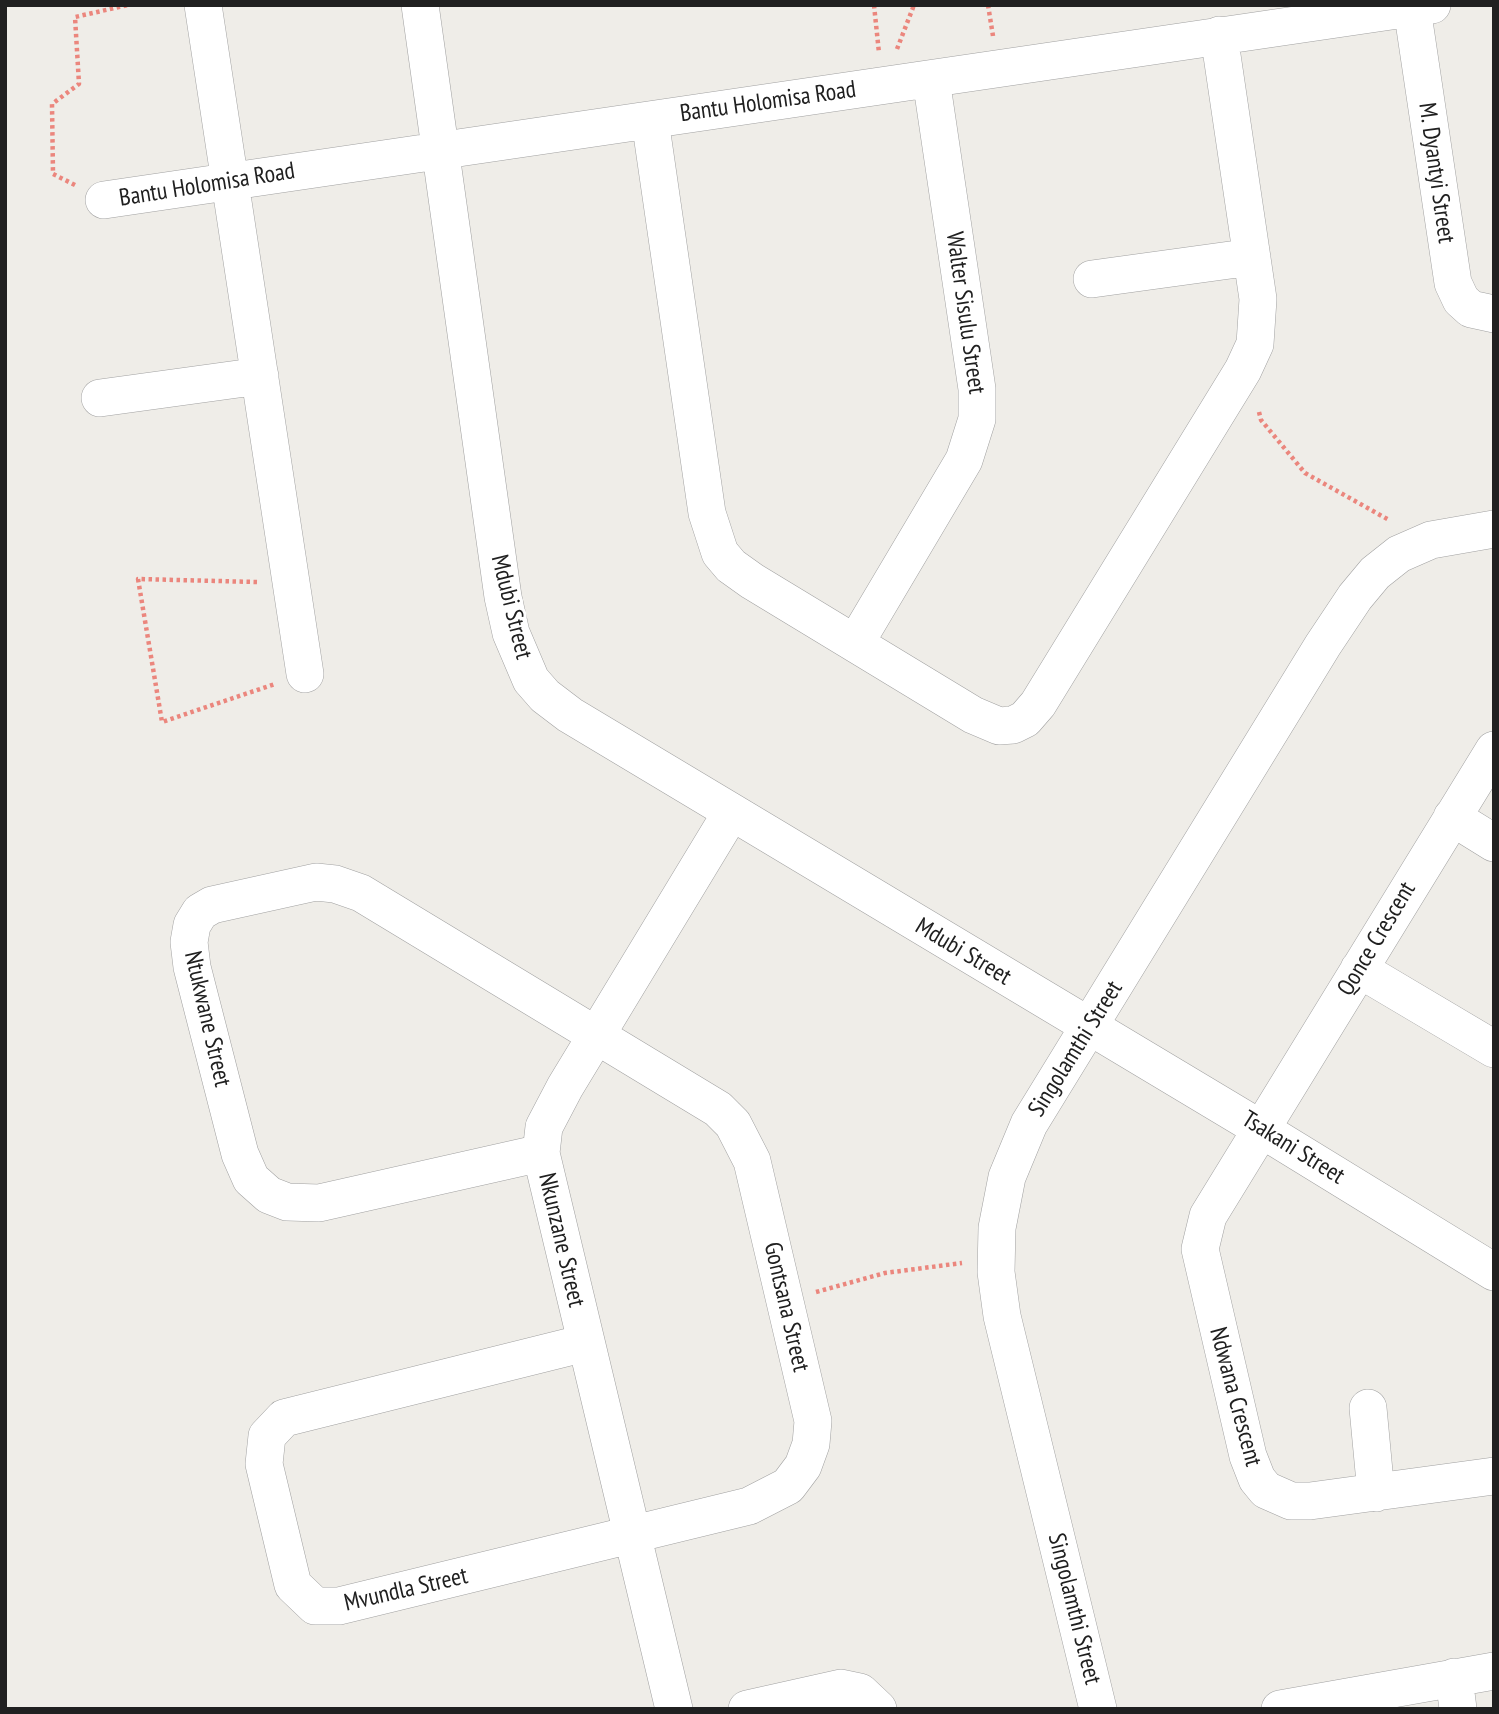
<!DOCTYPE html>
<html>
<head>
<meta charset="utf-8">
<style>
	body { margin:0 }
	#map { position:relative; width:1499px; height:1714px; overflow:hidden; background:#efede8; font-family:"PT Sans Narrow",sans-serif }
	canvas { display:block }
	.frame { position:absolute; inset:0; border:7px solid #202020; pointer-events:none }
</style>
</head>
<body>
<div id="map">
<canvas width="1499" height="1714"></canvas>
<div class="frame"></div>
</div>
<script>
const ctx = document.querySelector('canvas').getContext('2d');
ctx.lineJoin = 'round';
const shape = rows => new Path2D(rows.map(r => 'M' + r).join(''));
function stroke(path, color, width, dash) { ctx.strokeStyle = color; ctx.lineWidth = width; ctx.lineCap = dash ? 'butt' : 'round'; ctx.setLineDash(dash || []); ctx.stroke(path); }
function write(font, color, halo, rows, align = 'center') {
  ctx.font = font + ' "PT Sans Narrow",sans-serif'; ctx.lineWidth = 6; ctx.setLineDash([]); ctx.textBaseline = 'middle'; ctx.strokeStyle = halo; ctx.fillStyle = color; for (const [text, x, y, turn = 0] of rows) {
    ctx.save(); ctx.translate(x, y); ctx.rotate((+turn || 0) * Math.PI / 180); ctx.textAlign = isNaN(turn) ? turn : align; if (halo) ctx.strokeText(text, 0, 0); ctx.fillText(text, 0, 0); ctx.restore();
  }
}
const street = shape([
	[203,5,305,674],
	[420,5,503,597,511,633,531,680,545,696,570,715,1261,1129,1494,1272],
	[1412,8,1453,283,1461,300,1471,309,1494,314],
	[650,120,707,513,720,553,731,566,752,581,973,715,999,726,1013,725,1025,719,1038,704,1243,370,1255,344,1258,299,1219,35],
	[104,200,1432,5],
	[1092,279,1252,257],
	[100,398,260,376],
	[856,642,964,460,977,419,977,389,931,79],
	[1494,750,1208,1216,1200,1249,1248,1456,1257,1479,1266,1490,1291,1501,1310,1501,1494,1476],
	[1452,817,1494,843],
	[1359,969,1494,1049],
	[541,1153,319,1203,287,1202,269,1195,251,1179,240,1154,192,967,189,942,192,925,200,912,212,905,316,882,335,884,361,893,718,1109,733,1124,752,1161,813,1421,811,1444,803,1466,788,1486,749,1506,339,1606,315,1606,293,1585,264,1464,267,1436,284,1418,585,1343],
	[1368,1408,1376,1493],
	[1454,1677,1458,1709],
	[674,1709,541,1153,544,1127,565,1087,731,813],
	[747,1709,841,1688,860,1692,878,1709],
	[1098,1709,1002,1316,996,1272,997,1228,1007,1177,1029,1124,1323,645,1355,597,1375,573,1399,554,1431,540,1494,529],
	[1280,1709,1494,1671]
]);
stroke(street, '#a1a1a1', 38);
stroke(shape([
	[874,5,879,53],
	[988,5,993,36],
	[897,49,914,5],
	[75,185,53,174,52,104,79,84,75,17,128,5],
	[1259,412,1261,420,1305,473,1389,520],
	[257,582,138,579,162,722,275,684],
	[816,1292,885,1273,962,1263]
]), '#eb867d', 4.5, [3.5, 3.5]);
stroke(street, '#fff', 37);
write('24px', '#202020', '#fff', [
	["Bantu Holomisa Road",768,102,-8],
	["M. Dyantyi Street",1436,173,82],
	["Bantu Holomisa Road",207,185,-9],
	["Walter Sisulu Street",965,313,82],
	["Mdubi Street",511,607,76],
	["Qonce Crescent",1377,939,-59],
	["Mdubi Street",963,952,31],
	["Ntukwane Street",207,1019,77],
	["Singolamthi Street",1076,1049,-58],
	["Tsakani Street",1293,1148,32],
	["Nkunzane Street",561,1240,77],
	["Gontsana Street",786,1307,77],
	["Ndwana Crescent",1235,1397,75],
	["Mvundla Street",406,1590,-13],
	["Singolamthi Street",1074,1609,76]
]);
</script>
</body>
</html>
